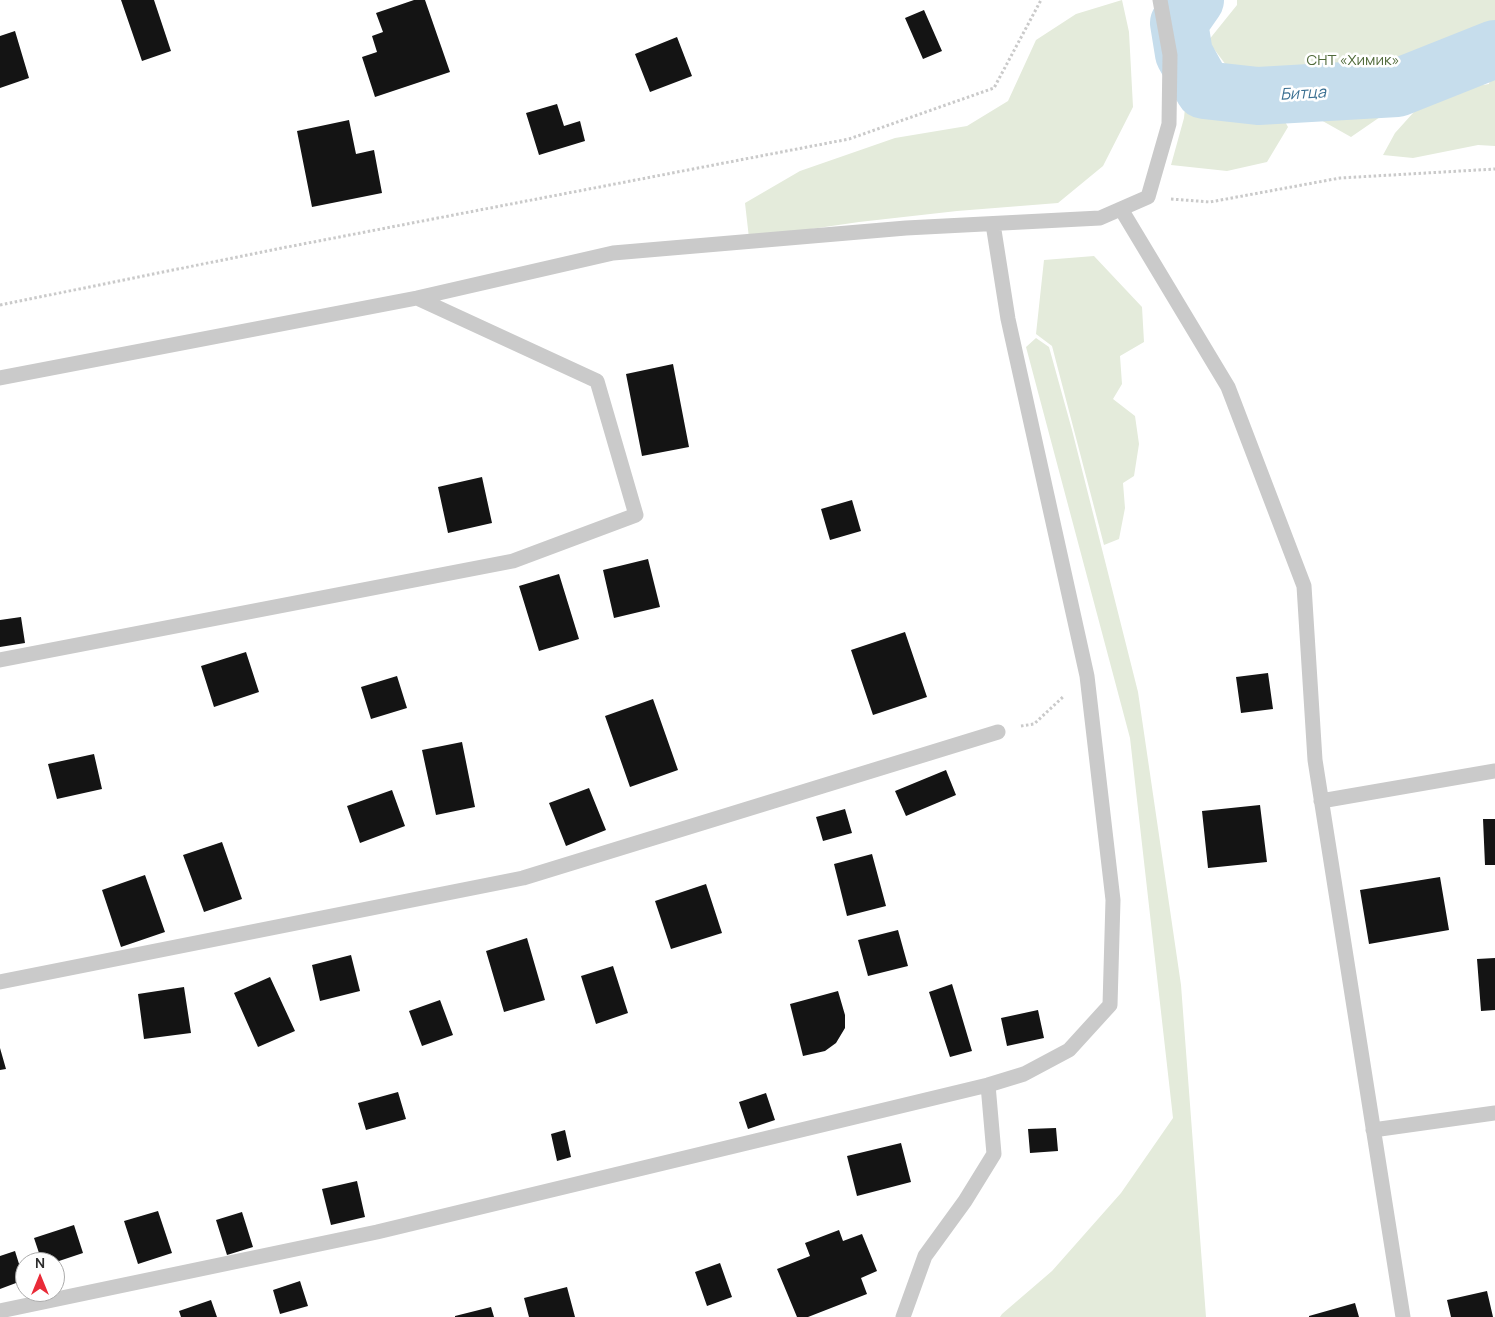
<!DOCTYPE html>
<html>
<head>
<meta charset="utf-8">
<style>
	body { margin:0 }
	#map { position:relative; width:1495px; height:1317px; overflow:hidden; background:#fff; font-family:Manrope,sans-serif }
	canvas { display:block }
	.north { position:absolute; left:15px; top:1252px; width:50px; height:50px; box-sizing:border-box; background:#fff; border:1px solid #ababab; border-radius:50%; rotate:0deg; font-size:14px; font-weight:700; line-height:20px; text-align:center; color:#2d2d2d }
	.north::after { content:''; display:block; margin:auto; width:18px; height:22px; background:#e92b38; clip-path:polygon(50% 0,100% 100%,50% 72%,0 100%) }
</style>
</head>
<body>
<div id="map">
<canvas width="1495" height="1317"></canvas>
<div class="north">N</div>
</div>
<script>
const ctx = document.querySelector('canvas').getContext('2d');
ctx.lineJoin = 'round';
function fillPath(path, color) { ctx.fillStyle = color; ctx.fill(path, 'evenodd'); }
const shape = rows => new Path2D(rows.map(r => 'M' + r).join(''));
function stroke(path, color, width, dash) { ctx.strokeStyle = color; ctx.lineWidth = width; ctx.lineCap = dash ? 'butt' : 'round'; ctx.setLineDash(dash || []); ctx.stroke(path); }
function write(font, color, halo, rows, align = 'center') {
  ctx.font = font + ' Manrope,sans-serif'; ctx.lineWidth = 5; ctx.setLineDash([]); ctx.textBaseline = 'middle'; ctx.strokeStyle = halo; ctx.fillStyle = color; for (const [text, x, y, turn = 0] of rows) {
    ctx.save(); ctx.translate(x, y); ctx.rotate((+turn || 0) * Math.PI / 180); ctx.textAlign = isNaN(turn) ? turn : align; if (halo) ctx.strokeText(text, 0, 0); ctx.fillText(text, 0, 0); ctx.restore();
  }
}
fillPath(shape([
	[1122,0,1129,32,1133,107,1103,166,1058,203,957,211,859,222,749,238,745,203,800,171,895,138,967,126,1008,101,1036,40,1076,14],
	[1237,0,1495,0,1495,32,1473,53,1351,137,1296,106,1292,80,1235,77,1208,41,1237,5],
	[1493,61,1495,61,1495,146,1478,145,1413,158,1383,155,1395,133,1431,93,1489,84],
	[1203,67,1221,79,1247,105,1278,109,1288,127,1267,162,1227,171,1171,165,1184,118,1187,87],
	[1094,256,1142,307,1144,342,1120,356,1122,384,1113,399,1135,416,1139,444,1134,476,1123,483,1125,508,1119,539,1104,545,1052,346,1036,334,1044,260],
	[1036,338,1049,347,1072,430,1138,692,1181,985,1206,1317,1000,1317,1002,1314,1052,1271,1121,1193,1173,1118,1130,738,1026,347]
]), '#e4ebdb');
stroke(shape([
	[1195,0,1179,23,1184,54,1204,90,1258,96,1397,88,1495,49]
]), '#c6ddec', 58);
fillPath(shape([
	[121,0,154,0,171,51,142,61],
	[414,0,425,0,450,72,375,97,362,57,377,52,372,36,383,32,376,13],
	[924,10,942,51,923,59,905,18],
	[15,31,29,78,0,88,0,36],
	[677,37,692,76,650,92,635,54],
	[557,104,564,126,580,121,585,141,539,155,526,113],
	[349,120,356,154,374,150,382,193,312,207,297,131],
	[673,364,689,447,642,456,626,374],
	[482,477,492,523,448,533,438,487],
	[852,500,861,531,830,540,821,509],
	[648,559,660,607,614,618,603,570],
	[559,574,579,639,539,651,519,586],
	[21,617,25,643,0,647,0,620],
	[905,632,927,697,873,715,851,650],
	[246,652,259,692,214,707,201,666],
	[1268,673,1273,709,1241,713,1236,677],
	[397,676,407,708,371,719,361,687],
	[653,699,678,770,630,787,605,716],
	[462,742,475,807,436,815,422,750],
	[94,754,102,789,57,799,48,764],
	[946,770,956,795,906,816,895,791],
	[589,788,606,830,566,846,549,803],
	[392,790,405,826,360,843,347,806],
	[1260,805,1267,862,1208,868,1202,811],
	[845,809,852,833,823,841,816,817],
	[1483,819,1495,819,1495,865,1485,865],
	[222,842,242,899,204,912,183,855],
	[872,854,886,906,847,916,834,864],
	[145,875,165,932,121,947,102,890],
	[1440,877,1449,930,1369,944,1360,890],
	[706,884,722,933,671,949,655,901],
	[898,930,908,966,868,976,858,940],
	[527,938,545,1000,504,1012,486,951],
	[351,955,360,991,320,1001,312,965],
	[1495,958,1495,1010,1481,1011,1477,959],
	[613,966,628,1013,596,1024,581,976],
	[270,977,295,1031,258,1047,234,993],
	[952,984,972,1051,950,1057,929,992],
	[184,987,191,1033,144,1039,138,994],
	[838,991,845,1015,845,1028,836,1043,825,1051,803,1056,790,1004],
	[440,1000,453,1035,422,1046,409,1011],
	[1038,1010,1044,1038,1007,1046,1001,1018],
	[0,1048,6,1069,0,1070],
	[398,1092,406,1119,366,1130,358,1103],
	[766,1093,775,1120,748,1129,739,1102],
	[1056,1128,1058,1151,1030,1153,1028,1129],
	[565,1130,571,1157,557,1161,551,1134],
	[901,1143,911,1182,857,1196,847,1156],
	[357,1181,365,1217,331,1225,322,1189],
	[158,1211,172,1253,138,1264,124,1221],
	[242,1212,253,1247,227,1255,216,1220],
	[74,1225,83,1253,56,1262,42,1262,34,1238],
	[839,1230,843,1241,862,1234,877,1271,861,1278,867,1294,808,1317,797,1317,777,1269,810,1256,805,1243],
	[15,1251,24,1280,0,1289,0,1256],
	[720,1263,732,1297,707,1306,695,1272],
	[300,1281,308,1306,280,1314,273,1290],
	[567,1287,575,1317,529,1317,524,1298],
	[1487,1291,1493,1317,1451,1317,1447,1300],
	[211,1300,217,1317,181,1317,179,1311],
	[1355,1303,1359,1317,1309,1317,1309,1316],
	[491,1307,494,1317,455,1317,455,1316]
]), '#141414');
stroke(shape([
	[1171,199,1210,202,1340,178,1495,169],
	[0,305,282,248,849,139,994,88,1041,0],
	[1021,726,1034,724,1064,696]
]), '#cacaca', 3, [2.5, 2.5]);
stroke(shape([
	[1121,209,1228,387,1304,586,1315,760,1403,1317],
	[0,378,417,298,613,253,906,228,1100,218,1148,197,1169,124,1170,55,1160,0],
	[0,660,513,561,636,515,597,381,417,298],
	[1321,801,1495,771],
	[0,982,523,878,998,732],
	[1373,1130,1495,1113],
	[0,1311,377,1232,988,1085,1024,1074,1069,1050,1110,1005,1113,900,1087,676,1008,319,993,224],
	[903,1317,925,1256,965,1201,994,1154,988,1085]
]), '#cacaca', 15);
write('15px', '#506a3a', '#fff', [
	["СНТ «Химик»",1353,61]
]);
write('italic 16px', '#3a6f91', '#fff', [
	["Битца",1303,94,-3]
]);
</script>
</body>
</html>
